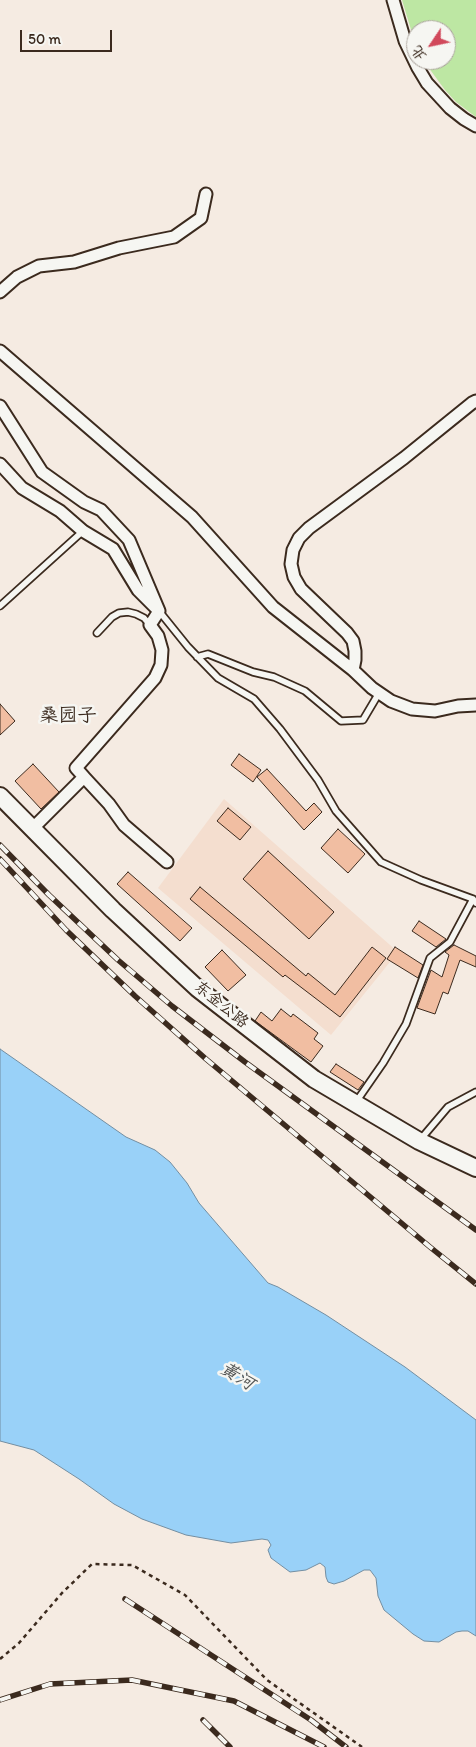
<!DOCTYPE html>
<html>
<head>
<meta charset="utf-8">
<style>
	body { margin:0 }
	#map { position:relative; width:476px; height:1747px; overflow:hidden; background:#f5ebe2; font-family:Itim,"LXGW WenKai TC",sans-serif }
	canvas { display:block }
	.north { position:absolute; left:406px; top:20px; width:50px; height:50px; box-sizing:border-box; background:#f6f6f2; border:1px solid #aba49d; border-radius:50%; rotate:236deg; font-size:14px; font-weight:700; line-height:20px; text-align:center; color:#3b2a1e }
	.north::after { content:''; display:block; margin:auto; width:18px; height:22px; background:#d1495b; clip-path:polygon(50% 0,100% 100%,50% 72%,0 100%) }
	.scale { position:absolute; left:20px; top:30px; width:92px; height:22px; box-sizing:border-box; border:2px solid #3b2a1e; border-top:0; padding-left:6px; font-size:15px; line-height:18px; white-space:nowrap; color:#3b2a1e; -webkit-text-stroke:4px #f6f6f2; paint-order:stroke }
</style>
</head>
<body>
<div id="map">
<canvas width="476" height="1747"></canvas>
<div class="north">北</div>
<div class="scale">50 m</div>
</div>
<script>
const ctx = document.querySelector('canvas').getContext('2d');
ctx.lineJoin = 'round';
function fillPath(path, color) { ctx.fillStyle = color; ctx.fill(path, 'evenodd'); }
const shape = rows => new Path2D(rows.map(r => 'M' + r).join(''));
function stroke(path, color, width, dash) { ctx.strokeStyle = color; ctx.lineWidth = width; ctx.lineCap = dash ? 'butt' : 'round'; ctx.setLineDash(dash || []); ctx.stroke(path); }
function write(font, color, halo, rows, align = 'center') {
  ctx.font = font + ' Itim,"LXGW WenKai TC",sans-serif'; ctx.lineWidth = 5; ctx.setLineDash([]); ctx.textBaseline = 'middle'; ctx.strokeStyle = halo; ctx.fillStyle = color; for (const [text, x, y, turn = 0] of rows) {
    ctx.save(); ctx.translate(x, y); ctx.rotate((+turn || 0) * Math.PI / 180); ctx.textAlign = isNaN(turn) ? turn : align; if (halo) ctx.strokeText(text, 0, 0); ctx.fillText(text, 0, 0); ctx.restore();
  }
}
fillPath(shape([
	[224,799,398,952,331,1035,158,888]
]), '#f4decf');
fillPath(shape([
	[402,0,476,0,476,117,456,102,445,90,423,60,446,60,446,30,416,30,416,46]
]), '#bde7a3');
const water = shape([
	[0,1049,126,1137,155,1150,170,1162,187,1183,199,1203,268,1283,278,1287,326,1315,405,1367,476,1420,476,1636,468,1631,462,1631,456,1632,439,1642,424,1641,413,1634,384,1610,378,1596,376,1578,370,1570,364,1570,344,1581,334,1584,328,1582,326,1577,325,1567,320,1563,306,1570,290,1572,271,1558,268,1550,271,1545,268,1540,262,1539,231,1543,186,1535,142,1519,114,1504,79,1479,34,1450,0,1441,0,1049]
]);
fillPath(water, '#99d1f8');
stroke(water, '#738ea1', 1);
const building = shape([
	[0,704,15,721,0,735,0,704],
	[239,754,261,770,253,782,231,765,239,754],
	[33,764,59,792,41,809,15,781,33,764],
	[267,769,306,811,314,803,322,812,304,830,257,777,267,769],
	[228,808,251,827,240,840,217,821,228,808],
	[338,829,365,854,348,873,321,848,338,829],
	[268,851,334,912,309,939,243,879,268,851],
	[128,872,192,928,180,941,117,884,128,872],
	[200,887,306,976,308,973,335,995,372,947,386,958,340,1017,285,975,283,977,190,899,200,887],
	[419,921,446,939,436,947,412,931,419,921],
	[454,945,476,956,476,967,460,960,448,994,443,992,435,1014,417,1008,431,970,442,977,449,955,445,952,454,945],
	[395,947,423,965,418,978,387,959,395,947],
	[222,950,246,975,228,991,205,967,222,950],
	[281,1009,291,1017,293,1014,318,1033,314,1039,323,1046,311,1062,255,1021,261,1012,272,1021,281,1009],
	[336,1064,364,1082,358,1090,330,1072,336,1064]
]);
fillPath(building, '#f1bea2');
stroke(building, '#3b2a1e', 1);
const service = shape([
	[0,606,83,531],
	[159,611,188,647,218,678,254,699,280,729,318,780,336,811,381,862,421,880,473,899,476,903],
	[97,633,112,617,119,613,128,612,136,614,144,618,150,625],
	[197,657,208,654,253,672,274,677,305,691,341,721,363,720,379,693],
	[356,1102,383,1063,406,1024,430,958,450,942,473,899],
	[420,1140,448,1107,476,1092]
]);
const minor = shape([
	[393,0,405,41,418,68,427,83,450,108,464,119,476,126],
	[0,292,17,277,39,266,74,262,119,248,174,237,201,218,206,194],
	[0,351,192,517,273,607,353,670,372,688,391,701,412,709,435,711,458,706,476,705],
	[0,406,42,472,84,502,101,510,129,540,159,611],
	[0,464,22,488,60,511,83,531,113,549,138,590,156,608],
	[353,670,355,660,355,651,353,641,347,633,301,589,294,577,291,564,293,550,299,538,309,528,404,458,472,403,476,401],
	[84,777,109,804,124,825,167,862],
	[32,829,84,777,76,768,155,678,161,665,162,650,158,636,150,625,159,611]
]);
const secondary = shape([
	[0,796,113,910,197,988,314,1079,419,1141,476,1168]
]);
stroke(service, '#3b2a1e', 9);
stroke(minor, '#3b2a1e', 15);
stroke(secondary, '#3b2a1e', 20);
stroke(shape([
	[0,1659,19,1643,62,1593,92,1564,132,1565,185,1595,267,1680,362,1747]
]), '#3b2a1e', 2.5, [4, 4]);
stroke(service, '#f6f6f2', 5.5);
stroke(minor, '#f6f6f2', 11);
stroke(secondary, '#f6f6f2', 16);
const rail = shape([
	[0,845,49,895,118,960,172,1006,245,1062,476,1230],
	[0,859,66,930,135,996,206,1059,430,1247,476,1284],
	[125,1599,311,1720,346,1747],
	[0,1700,50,1684,132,1680,234,1701,324,1747],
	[203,1720,230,1747]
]);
stroke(rail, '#3b2a1e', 5.5);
stroke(rail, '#f6f6f2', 4, [11]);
write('16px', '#3b2a1e', '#f6f6f2', [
	["东金公路",221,1005,39]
]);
write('italic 18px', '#525454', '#f6f6f2', [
	["黄河",237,1377,32]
]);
write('19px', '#3b2a1e', '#f6f6f2', [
	["桑园子",68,716]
]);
</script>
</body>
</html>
